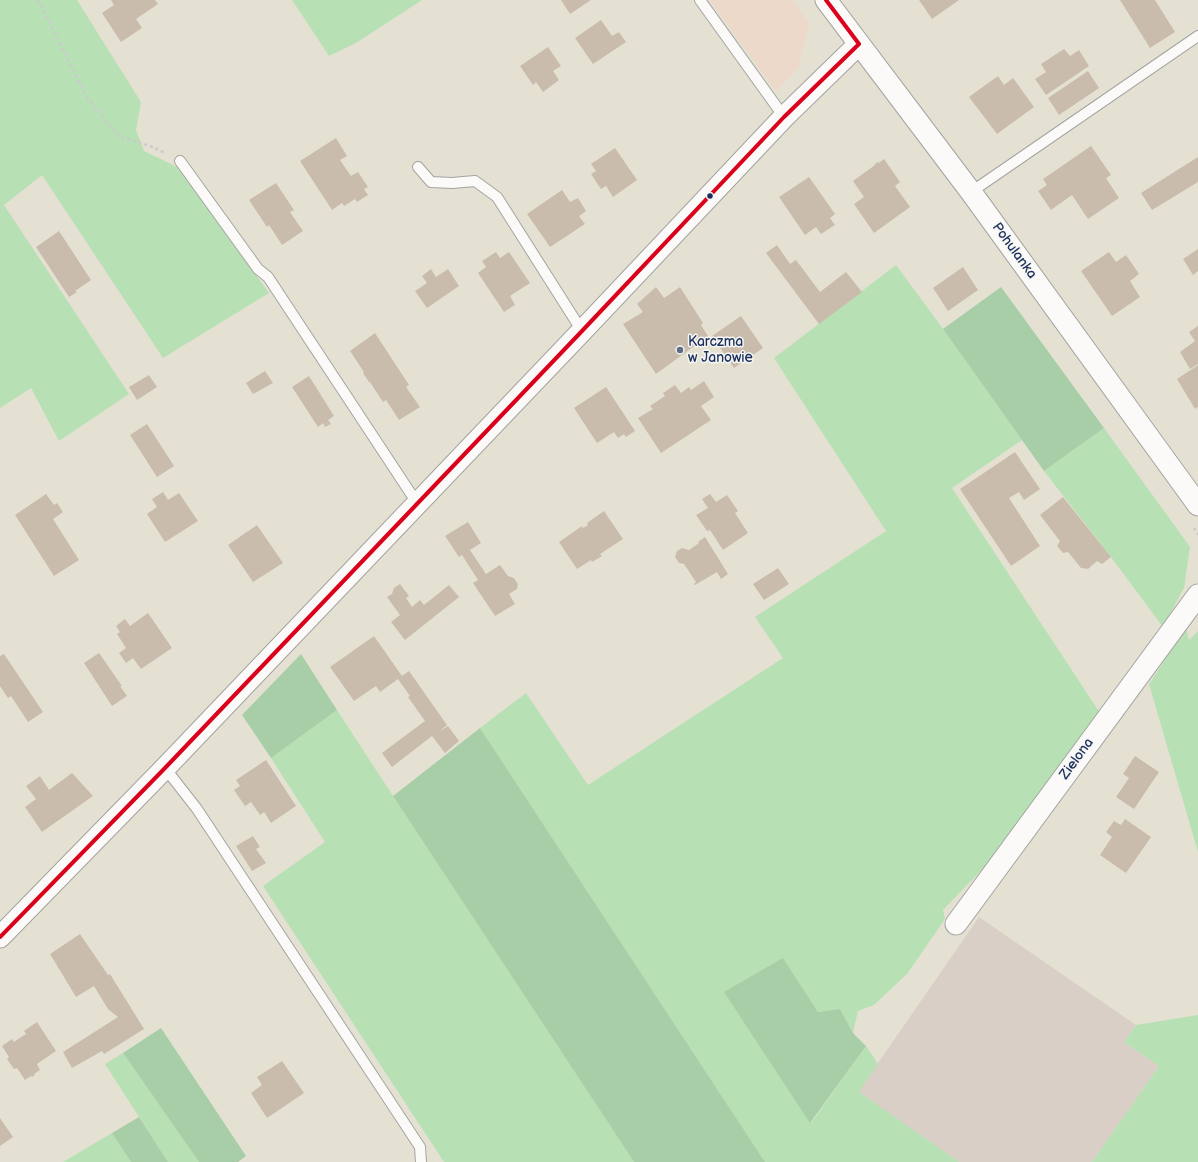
<!DOCTYPE html>
<html>
<head>
<meta charset="utf-8">
<style>
	body { margin:0 }
	canvas { display:block; background:#e4e1d2 }
</style>
</head>
<body>
<canvas width="1198" height="1162"></canvas>
<script>
const ctx = document.querySelector('canvas').getContext('2d');
ctx.lineJoin = 'round';
function fillPath(path, color) { ctx.fillStyle = color; ctx.fill(path, 'evenodd'); }
const shape = rows => new Path2D(rows.map(r => 'M' + r).join(''));
function stroke(path, color, width, dash) { ctx.strokeStyle = color; ctx.lineWidth = width; ctx.lineCap = dash ? 'butt' : 'round'; ctx.setLineDash(dash || []); ctx.stroke(path); }
function write(font, color, halo, rows, align = 'center') {
  ctx.font = font + ' "Balsamiq Sans",sans-serif'; ctx.lineWidth = 3; ctx.setLineDash([]); ctx.textBaseline = 'middle'; ctx.strokeStyle = halo; ctx.fillStyle = color; for (const [text, x, y, turn = 0] of rows) {
    ctx.save(); ctx.translate(x, y); ctx.rotate((+turn || 0) * Math.PI / 180); ctx.textAlign = isNaN(turn) ? turn : align; if (halo) ctx.strokeText(text, 0, 0); ctx.fillText(text, 0, 0); ctx.restore();
  }
}
fillPath(shape([
	[710,0,792,0,809,23,799,67,776,92]
]), '#edd9c9');
fillPath(shape([
	[979,917,1136,1025,1124,1042,1159,1066,1092,1162,959,1162,858,1092]
]), '#dacfc6');
fillPath(shape([
	[0,0,77,0,141,102,136,130,144,151,177,167,269,293,163,358,42,175,4,205,129,394,59,441,31,388,0,408],
	[292,0,422,0,356,43,329,56],
	[896,265,943,329,1022,440,952,488,1100,713,992,859,943,910,945,919,907,974,874,1005,858,1011,853,1033,840,1009,818,1012,783,958,811,1123,866,1046,878,1064,859,1092,959,1162,765,1162,480,728,526,693,588,785,783,658,755,617,886,531,774,358],
	[1104,428,1190,547,1184,588,1163,627,1111,557,1044,471],
	[1186,628,1189,640,1198,631,1198,852,1149,684],
	[337,710,393,796,634,1162,444,1162,263,886,325,842,271,758],
	[1198,1015,1198,1162,1092,1162,1159,1066,1124,1042,1136,1025],
	[123,1053,199,1162,168,1162,105,1064],
	[112,1133,131,1162,63,1162]
]), '#b7e0b4');
fillPath(shape([
	[1001,287,1104,428,1044,471,943,329],
	[301,654,337,710,271,758,242,715],
	[480,728,765,1162,634,1162,393,796],
	[783,958,818,1012,840,1009,853,1033,866,1046,810,1123,724,992],
	[161,1028,246,1156,238,1162,199,1162,123,1053],
	[139,1117,168,1162,131,1162,112,1133]
]), '#a8cea7');
fillPath(shape([
	[111,0,155,0,158,4,136,19,142,28,121,42,102,13,114,5],
	[561,0,591,0,570,14],
	[919,0,959,0,932,19],
	[1120,0,1155,0,1175,32,1150,48],
	[601,20,612,36,619,32,626,42,593,64,575,38],
	[548,47,561,66,553,71,559,80,543,92,536,82,533,85,520,66],
	[1064,49,1070,56,1079,50,1089,66,1046,95,1035,79,1046,72,1041,64],
	[1088,71,1099,88,1059,115,1048,98],
	[998,76,1004,85,1013,78,1034,107,997,134,969,97],
	[336,138,347,156,340,160,351,176,358,172,368,187,364,189,368,195,357,202,355,199,344,206,342,203,332,210,300,161],
	[1091,146,1111,175,1106,178,1119,198,1088,219,1072,195,1051,210,1038,191,1047,185,1043,179],
	[615,148,637,180,613,197,606,186,601,189,591,174,596,171,591,164],
	[1198,157,1198,182,1152,210,1141,193],
	[884,159,900,182,895,186,910,207,874,233,854,204,864,197,853,181,875,165,875,164,878,162,879,163],
	[809,177,835,214,830,218,835,225,821,234,816,227,805,235,779,197],
	[276,183,294,210,290,212,303,231,282,245,269,225,267,227,249,200],
	[562,190,570,202,578,198,586,211,579,216,585,224,550,247,527,214],
	[59,231,91,280,75,291,77,292,69,297,36,247],
	[777,245,790,264,796,260,820,292,846,272,862,292,819,324,766,253],
	[1198,249,1198,271,1193,275,1183,259],
	[496,252,500,258,509,252,530,283,510,296,515,305,504,312,478,273,486,267,482,261],
	[1109,252,1116,262,1126,255,1139,274,1130,281,1140,297,1112,316,1081,271],
	[963,267,978,290,948,311,933,288],
	[431,269,436,277,448,269,459,286,427,308,415,291,427,283,422,276],
	[656,287,664,298,680,287,703,323,701,325,708,336,656,374,623,324,643,312,637,304],
	[741,316,763,348,734,368,712,336],
	[1198,326,1198,364,1190,369,1180,352,1195,341,1189,332],
	[375,333,409,385,406,387,420,407,399,420,386,400,383,402,370,382,369,382,363,373,364,372,350,351],
	[1198,365,1198,407,1195,409,1177,379],
	[265,371,273,383,253,394,246,383],
	[149,375,157,387,137,400,129,387],
	[309,376,334,416,328,420,331,424,325,427,323,423,318,427,292,387],
	[704,381,714,397,701,406,711,420,661,453,638,418,653,409,650,406,665,396,663,393,675,385,681,393,689,387,691,390],
	[606,387,635,431,626,437,624,434,618,438,614,432,597,443,574,408],
	[147,424,174,466,157,477,130,435],
	[1015,452,1040,489,1024,500,1019,492,1009,498,1040,546,1011,566,960,489],
	[163,492,168,500,179,493,198,521,165,542,147,514,157,507,152,499],
	[46,494,54,505,57,503,63,512,53,519,79,560,54,576,15,515],
	[710,494,716,502,727,495,738,511,735,513,748,533,723,550,710,530,707,531,696,515,708,508,702,499],
	[1063,497,1111,557,1102,564,1097,561,1088,569,1081,568,1068,552,1063,553,1057,546,1060,541,1040,515],
	[604,511,623,539,600,554,602,556,592,562,591,560,577,569,559,542,582,526,583,528,588,525,587,523],
	[468,522,481,543,470,550,486,574,500,565,508,576,514,578,518,584,517,589,509,594,515,604,495,616,473,583,478,580,462,555,459,557,445,536],
	[257,525,283,563,253,582,228,545],
	[705,537,728,574,721,579,717,572,695,585,694,584,696,582,684,564,679,563,675,557,677,551,682,548,689,550,699,543,698,542],
	[778,568,789,584,764,600,753,584],
	[400,584,409,596,406,598,412,607,420,600,424,605,449,585,459,597,405,640,391,622,400,615,387,597,392,594,394,588],
	[148,613,172,648,141,669,133,658,126,663,119,653,126,648,117,634,120,632,116,626,125,619,130,626],
	[374,636,402,676,409,671,447,725,439,732,448,726,459,741,445,753,432,736,392,767,382,753,425,721,408,697,410,696,398,679,380,692,376,686,354,701,330,667],
	[99,653,122,686,120,686,127,696,112,706,84,663],
	[4,654,43,712,28,722,11,696,8,698,0,686,0,656],
	[1135,756,1159,772,1134,809,1116,797,1129,778,1123,774],
	[266,760,296,806,271,823,264,812,260,815,251,802,245,806,234,790,240,786,236,780],
	[72,773,93,796,42,832,25,807,36,799,26,786,40,776,49,790],
	[1125,819,1151,837,1126,873,1100,855,1112,837,1106,832,1114,821,1121,825],
	[253,836,260,847,256,849,266,863,252,871,236,846],
	[80,934,108,975,110,974,144,1029,104,1054,102,1051,72,1068,63,1052,118,1017,108,1009,94,986,76,997,50,954],
	[37,1022,56,1051,37,1064,40,1070,34,1074,35,1075,32,1077,31,1076,25,1080,17,1068,14,1069,7,1059,9,1057,2,1046,12,1039,14,1042,15,1041,26,1034,24,1031],
	[282,1061,304,1093,267,1118,251,1093,262,1085,257,1077],
	[0,1118,13,1137,0,1146]
]), '#cabcac');
const lane = shape([
	[700,0,784,117],
	[180,161,258,269,268,277,417,503],
	[418,167,431,182,452,183,475,181,497,197,582,331],
	[971,192,1198,36],
	[165,768,197,809,420,1147,421,1162]
]);
const street = shape([
	[826,0,971,192,1198,505],
	[956,924,1198,595],
	[0,937,165,768,582,331,784,117,859,44]
]);
stroke(lane, '#a3a4a2', 12);
stroke(street, '#a3a4a2', 23);
stroke(shape([
	[38,0,43,8,87,97,118,136,153,147,165,153],
	[1194,528,1198,535]
]), '#cacbcb', 2.5, [3, 3]);
stroke(lane, '#fbfaf8', 10);
stroke(street, '#fbfaf8', 21);
stroke(shape([
	[826,0,859,44],
	[0,937,165,768,582,331,784,117,859,44]
]), '#db001b', 4);
for (const [x, y, r, color] of [
	[710,196,3.5,"#1b2f5e"],
	[680,350,4,"#616d87"]
]) { const dot = new Path2D(); dot.arc(x, y, r, 0, 2 * Math.PI); ctx.fillStyle = color; ctx.fill(dot); stroke(dot, '#f6f6f2', 1.5); }
write('14px', '#1b2f5e', '#f6f6f2', [
	["Pohulanka",1014,251,54],
	["Zielona",1077,759,-54]
]);
write('14px', '#1b2f5e', '#f6f6f2', [
	["Karczma",688,342],
	["w Janowie",688,358]
], 'left');
</script>
</body>
</html>
